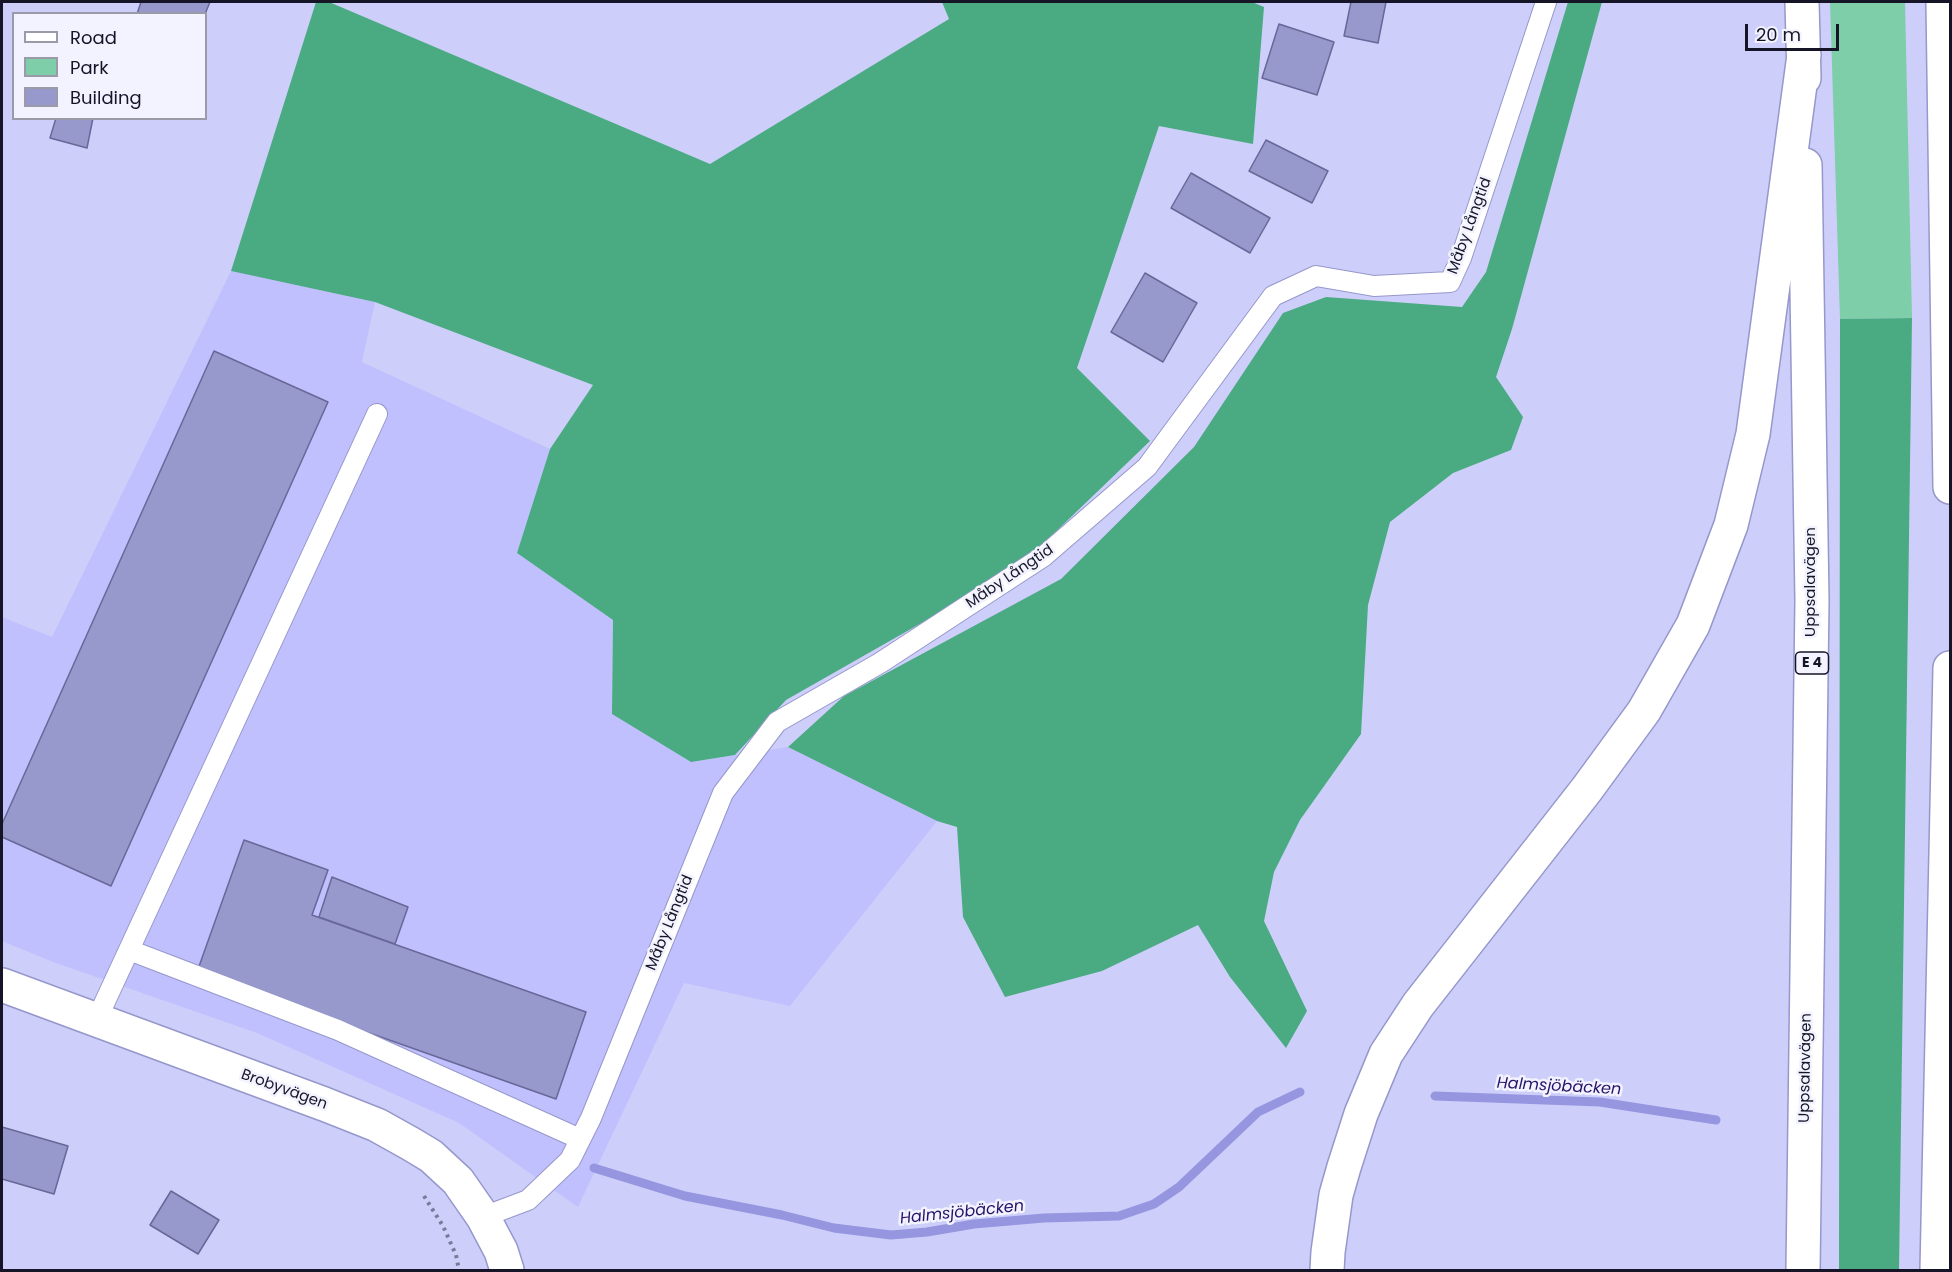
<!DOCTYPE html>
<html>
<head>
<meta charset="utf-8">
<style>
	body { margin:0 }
	#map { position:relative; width:1952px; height:1272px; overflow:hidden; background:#cdcffa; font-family:Poppins,sans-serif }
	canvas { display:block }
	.frame { position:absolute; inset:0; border:3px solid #161528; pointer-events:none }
	.legend { position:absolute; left:12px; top:12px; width:195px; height:108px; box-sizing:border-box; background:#f2f3fe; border:2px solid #9a9aa8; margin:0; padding:8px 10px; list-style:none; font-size:18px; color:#161528 }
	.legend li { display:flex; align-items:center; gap:12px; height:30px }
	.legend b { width:30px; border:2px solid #9a9aa8 }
	.scale { position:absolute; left:1745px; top:24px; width:94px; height:27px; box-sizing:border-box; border:3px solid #161528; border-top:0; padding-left:8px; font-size:18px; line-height:21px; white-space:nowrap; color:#161528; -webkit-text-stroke:4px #f2f3fe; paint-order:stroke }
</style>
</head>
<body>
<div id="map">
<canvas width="1952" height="1272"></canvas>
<div class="frame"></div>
<ul class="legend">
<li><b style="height:8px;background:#fff"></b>Road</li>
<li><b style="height:16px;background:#7ecea9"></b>Park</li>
<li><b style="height:16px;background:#9798cb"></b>Building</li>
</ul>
<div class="scale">20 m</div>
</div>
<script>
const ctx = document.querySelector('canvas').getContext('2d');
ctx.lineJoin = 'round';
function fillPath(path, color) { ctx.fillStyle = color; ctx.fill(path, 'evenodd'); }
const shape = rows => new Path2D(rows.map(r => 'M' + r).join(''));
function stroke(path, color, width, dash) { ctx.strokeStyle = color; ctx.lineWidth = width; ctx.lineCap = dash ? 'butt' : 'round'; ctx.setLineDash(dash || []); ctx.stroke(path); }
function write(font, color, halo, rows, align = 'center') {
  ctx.font = font + ' Poppins,sans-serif'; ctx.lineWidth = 5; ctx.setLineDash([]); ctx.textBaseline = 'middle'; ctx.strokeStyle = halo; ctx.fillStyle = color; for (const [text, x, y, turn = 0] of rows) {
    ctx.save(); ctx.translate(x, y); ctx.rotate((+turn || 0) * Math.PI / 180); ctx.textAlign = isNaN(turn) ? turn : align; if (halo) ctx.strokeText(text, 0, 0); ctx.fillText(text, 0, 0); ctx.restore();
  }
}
fillPath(shape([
	[231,271,375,302,362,362,550,449,517,553,613,620,612,714,691,762,788,747,937,821,790,1006,684,983,578,1207,459,1123,257,1033,53,962,2,941,2,617,52,637]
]), '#bfc0fd');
fillPath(shape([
	[1830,2,1905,2,1912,318,1840,319]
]), '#7ecea9');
fillPath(shape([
	[316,2,329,2,710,164,949,19,942,2,1252,2,1264,7,1253,144,1159,126,1077,368,1150,441,1018,568,786,700,735,755,691,762,612,714,613,620,517,553,550,449,593,385,375,302,231,271],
	[1568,2,1602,2,1512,329,1496,377,1523,417,1511,450,1453,473,1390,522,1368,605,1361,734,1300,820,1274,872,1264,921,1307,1011,1286,1048,1230,977,1198,925,1102,971,1005,997,963,917,957,827,937,821,788,747,844,696,1061,579,1194,447,1283,313,1326,297,1462,307,1486,272],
	[1912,318,1899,1270,1839,1270,1840,319]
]), '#4aaa82');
stroke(shape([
	[1435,1096,1600,1102,1716,1120],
	[594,1168,685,1196,782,1215,834,1228,891,1235,927,1232,974,1224,1044,1218,1119,1216,1154,1204,1179,1187,1258,1112,1300,1092]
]), '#9695e0', 9);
const building = shape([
	[141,2,210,2,205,14,137,14,141,2],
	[1351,2,1386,2,1378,43,1344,36,1351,2],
	[1279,24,1334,42,1317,95,1262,78,1279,24],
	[56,118,93,118,87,148,50,138,56,118],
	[1266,140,1328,171,1312,203,1249,171,1266,140],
	[1191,173,1270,218,1250,253,1171,208,1191,173],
	[1145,273,1197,303,1163,362,1111,332,1145,273],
	[214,351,328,402,111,886,2,837,2,824,214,351],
	[244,840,328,870,312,915,586,1012,556,1099,197,972,244,840],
	[332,877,408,907,395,944,319,917,332,877],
	[2,1127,68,1146,54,1194,2,1179,2,1127],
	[171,1191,219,1220,198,1254,150,1225,171,1191]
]);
fillPath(building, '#9798cb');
stroke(building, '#686898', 1.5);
const lane = shape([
	[129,950,338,1030,580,1139],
	[96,1021,377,414],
	[483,1217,528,1200,570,1160,591,1118,723,793,777,722,880,663,1044,556,1147,467,1273,296,1316,276,1374,286,1450,282,1461,258,1546,2]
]);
const secondary = shape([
	[2,985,324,1104,377,1125,411,1144,431,1156,458,1181,483,1217,501,1251,507,1270]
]);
const highway = shape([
	[1802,2,1804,78],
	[1943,2,1950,487],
	[1327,1270,1328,1252,1336,1195,1344,1167,1361,1114,1386,1054,1418,1005,1587,789,1644,711,1693,625,1731,525,1753,434,1804,55],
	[1803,1270,1812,600,1805,165],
	[1937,1270,1950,668]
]);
stroke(lane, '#9697cb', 22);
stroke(secondary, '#9697cb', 36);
stroke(highway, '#9697cb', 36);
stroke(shape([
	[424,1196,443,1226,456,1255,459,1270]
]), '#797a9a', 4, [3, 4.5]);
stroke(lane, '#fff', 20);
stroke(secondary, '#fff', 33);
stroke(highway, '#fff', 33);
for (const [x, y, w] of [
	[1812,663,33]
]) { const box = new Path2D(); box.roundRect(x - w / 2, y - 11, w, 22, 4.5); ctx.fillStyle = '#f2f3fe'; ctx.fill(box); stroke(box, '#161528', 1.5); }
write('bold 14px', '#161528', null, [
	["E 4",1812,663]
]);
write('15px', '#161528', '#f2f3fe', [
	["Måby Långtid",1470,226,-70],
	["Måby Långtid",1010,577,-34],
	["Uppsalavägen",1811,582,-90],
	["Måby Långtid",670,923,-68],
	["Uppsalavägen",1806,1068,-89],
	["Brobyvägen",284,1090,20]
]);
write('italic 16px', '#27136a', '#f2f3fe', [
	["Halmsjöbäcken",1559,1087,3],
	["Halmsjöbäcken",962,1213,-6]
]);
</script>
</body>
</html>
